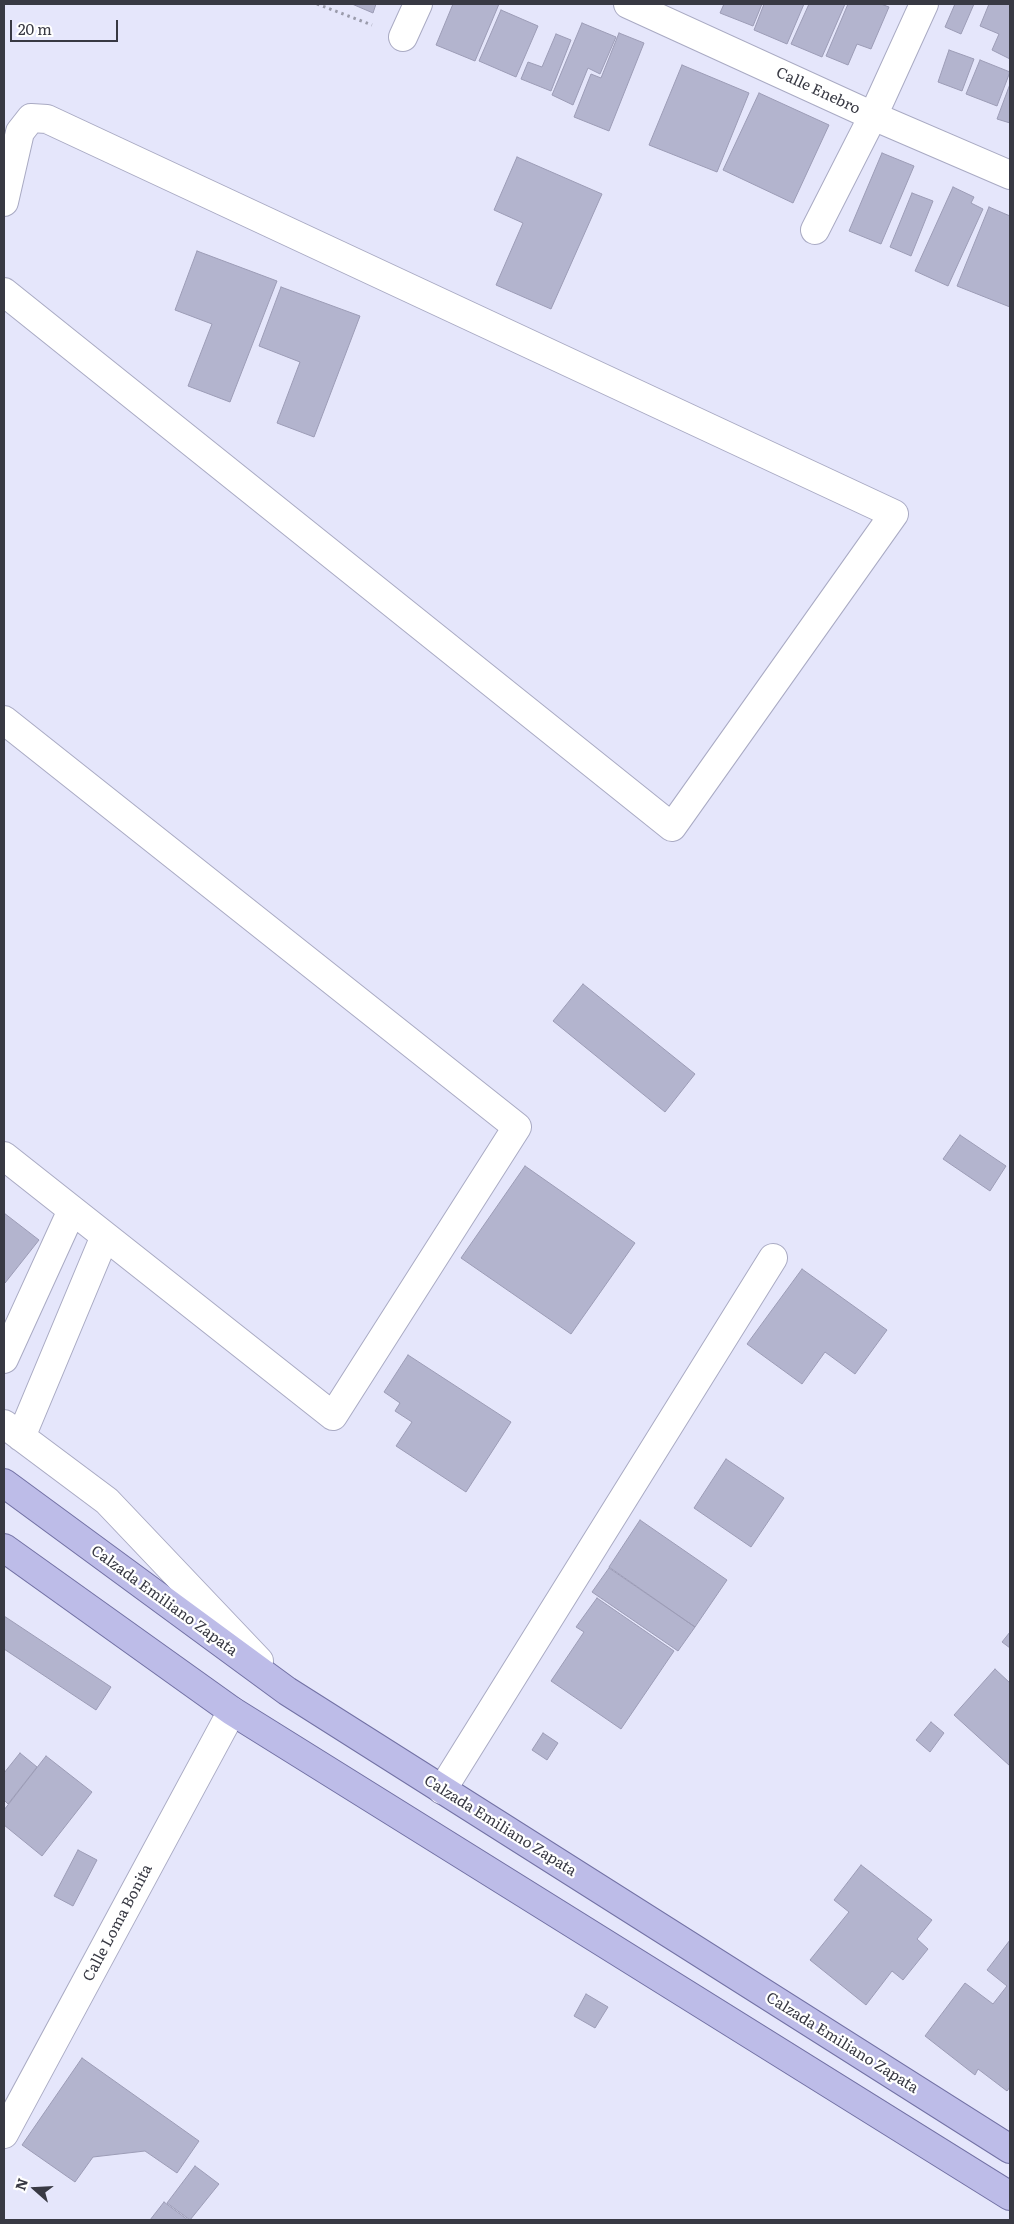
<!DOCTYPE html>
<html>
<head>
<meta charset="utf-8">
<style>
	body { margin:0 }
	#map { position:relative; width:1014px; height:2224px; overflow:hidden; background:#e5e6fb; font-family:Literata,serif }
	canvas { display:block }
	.frame { position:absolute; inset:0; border:5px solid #383943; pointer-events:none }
	.north { position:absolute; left:10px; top:2164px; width:50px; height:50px; -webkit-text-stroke:4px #fff; paint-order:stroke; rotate:289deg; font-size:14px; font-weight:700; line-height:20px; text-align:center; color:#383943 }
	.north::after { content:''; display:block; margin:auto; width:18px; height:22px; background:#383943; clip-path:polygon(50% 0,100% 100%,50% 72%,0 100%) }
	.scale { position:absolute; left:10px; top:20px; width:108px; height:22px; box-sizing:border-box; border:2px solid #383943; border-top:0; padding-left:6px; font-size:15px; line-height:18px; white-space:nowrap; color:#383943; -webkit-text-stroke:4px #fff; paint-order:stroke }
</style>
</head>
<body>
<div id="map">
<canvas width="1014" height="2224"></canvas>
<div class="frame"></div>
<div class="north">N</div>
<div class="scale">20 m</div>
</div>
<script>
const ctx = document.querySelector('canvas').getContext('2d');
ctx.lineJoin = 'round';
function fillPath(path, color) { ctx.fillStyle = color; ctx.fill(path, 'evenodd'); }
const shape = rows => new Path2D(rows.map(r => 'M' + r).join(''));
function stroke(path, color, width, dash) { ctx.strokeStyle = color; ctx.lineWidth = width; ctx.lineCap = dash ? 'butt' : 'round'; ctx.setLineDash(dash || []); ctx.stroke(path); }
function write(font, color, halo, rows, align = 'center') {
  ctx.font = font + ' Literata,serif'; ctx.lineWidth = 4.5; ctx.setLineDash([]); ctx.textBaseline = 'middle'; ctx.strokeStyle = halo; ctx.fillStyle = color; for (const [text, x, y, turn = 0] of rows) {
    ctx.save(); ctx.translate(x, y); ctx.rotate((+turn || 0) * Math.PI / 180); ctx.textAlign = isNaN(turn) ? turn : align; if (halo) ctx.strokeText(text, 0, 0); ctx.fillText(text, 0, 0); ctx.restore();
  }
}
const building = shape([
	[352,4,376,4,373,13,352,4],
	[453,4,499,4,475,61,436,45,453,4],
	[724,4,762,4,753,26,720,13,724,4],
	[764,4,804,4,787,44,754,30,764,4],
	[809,4,845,4,822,57,791,44,809,4],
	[848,4,881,4,889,7,871,49,857,44,848,65,826,56,848,4],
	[955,4,974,4,961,34,945,27,955,4],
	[989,4,1010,4,1010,59,992,50,999,34,980,26,989,4],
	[501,10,538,26,516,77,479,61,501,10],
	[582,23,616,37,600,74,588,68,573,105,552,95,582,23],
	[619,33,644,43,609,131,574,117,591,74,601,78,619,33],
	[556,34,571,40,551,91,521,79,528,62,542,67,556,34],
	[949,50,974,59,962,91,938,82,949,50],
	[980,60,1010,72,997,106,966,94,980,60],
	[682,65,749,93,717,172,649,145,682,65],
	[1010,84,1010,123,997,119,1010,84],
	[759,93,829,125,793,203,723,170,759,93],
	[882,153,914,166,881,244,849,231,882,153],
	[517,157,602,194,551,309,496,285,523,223,494,210,517,157],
	[953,187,974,197,971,203,983,209,948,286,915,271,953,187],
	[912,193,933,201,911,256,890,247,912,193],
	[989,207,1010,216,1010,307,957,286,989,207],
	[197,251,277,281,230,402,188,386,212,324,175,310,197,251],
	[281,287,360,316,314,437,277,423,300,362,259,346,281,287],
	[583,984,695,1074,665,1112,553,1021,583,984],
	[960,1135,1006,1166,990,1191,943,1159,960,1135],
	[525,1166,635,1243,571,1334,461,1258,525,1166],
	[4,1213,39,1240,5,1283,4,1282,4,1213],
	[802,1269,887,1330,855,1374,825,1352,802,1384,747,1344,802,1269],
	[408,1355,511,1422,466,1492,396,1446,412,1422,395,1411,400,1403,384,1392,408,1355],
	[726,1459,784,1498,751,1547,694,1508,726,1459],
	[640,1520,727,1580,695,1627,609,1567,640,1520],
	[609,1568,695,1627,678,1651,592,1592,609,1568],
	[597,1598,674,1651,621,1729,551,1681,584,1632,576,1627,597,1598],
	[4,1616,111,1687,96,1710,4,1649,4,1616],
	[1010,1632,1010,1648,1002,1642,1010,1632],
	[995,1669,1010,1683,1010,1766,954,1715,995,1669],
	[931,1722,944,1733,930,1752,916,1740,931,1722],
	[543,1733,558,1743,547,1760,532,1750,543,1733],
	[20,1753,37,1767,8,1804,4,1800,4,1773,20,1753],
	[46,1756,92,1792,42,1856,4,1825,4,1810,46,1756],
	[78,1850,97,1860,73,1906,54,1896,78,1850],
	[861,1865,932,1920,917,1939,928,1949,903,1980,892,1971,866,2005,810,1960,849,1912,834,1900,861,1865],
	[1010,1940,1010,2087,1007,2091,978,2069,975,2075,925,2036,965,1983,993,2004,1007,1986,987,1970,1010,1940],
	[586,1994,608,2007,595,2028,574,2016,586,1994],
	[82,2058,199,2141,177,2173,145,2151,93,2157,75,2182,22,2145,82,2058],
	[195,2166,219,2184,190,2220,167,2203,195,2166],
	[164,2202,188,2220,150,2220,164,2202]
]);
fillPath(building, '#b3b4ce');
stroke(building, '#9c9cb6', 1);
const minor = shape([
	[628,4,873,116,1010,175],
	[403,37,418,4],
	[4,202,20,132,31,118,47,119,894,514,672,827,4,292],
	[815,230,873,116,924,4],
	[4,720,517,1127,333,1416,4,1156],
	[4,1359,72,1210],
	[4,1424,107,1501,259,1661],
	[21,1437,105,1236],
	[442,1790,773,1258],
	[4,2134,232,1711]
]);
const major = shape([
	[4,1483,287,1691,1010,2149],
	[4,1548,232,1711,1010,2196]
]);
stroke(minor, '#a9aac3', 30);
stroke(major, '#7271a4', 30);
stroke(shape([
	[317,4,372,25]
]), '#9a9bab', 3, [2.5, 4]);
stroke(minor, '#fff', 28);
stroke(major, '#bdbce8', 28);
write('15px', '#383943', '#fff', [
	["Calle Enebro",818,91,25],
	["Calzada Emiliano Zapata",164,1601,36],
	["Calzada Emiliano Zapata",500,1826,32],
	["Calle Loma Bonita",118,1923,-62],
	["Calzada Emiliano Zapata",842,2043,32]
]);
</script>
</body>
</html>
